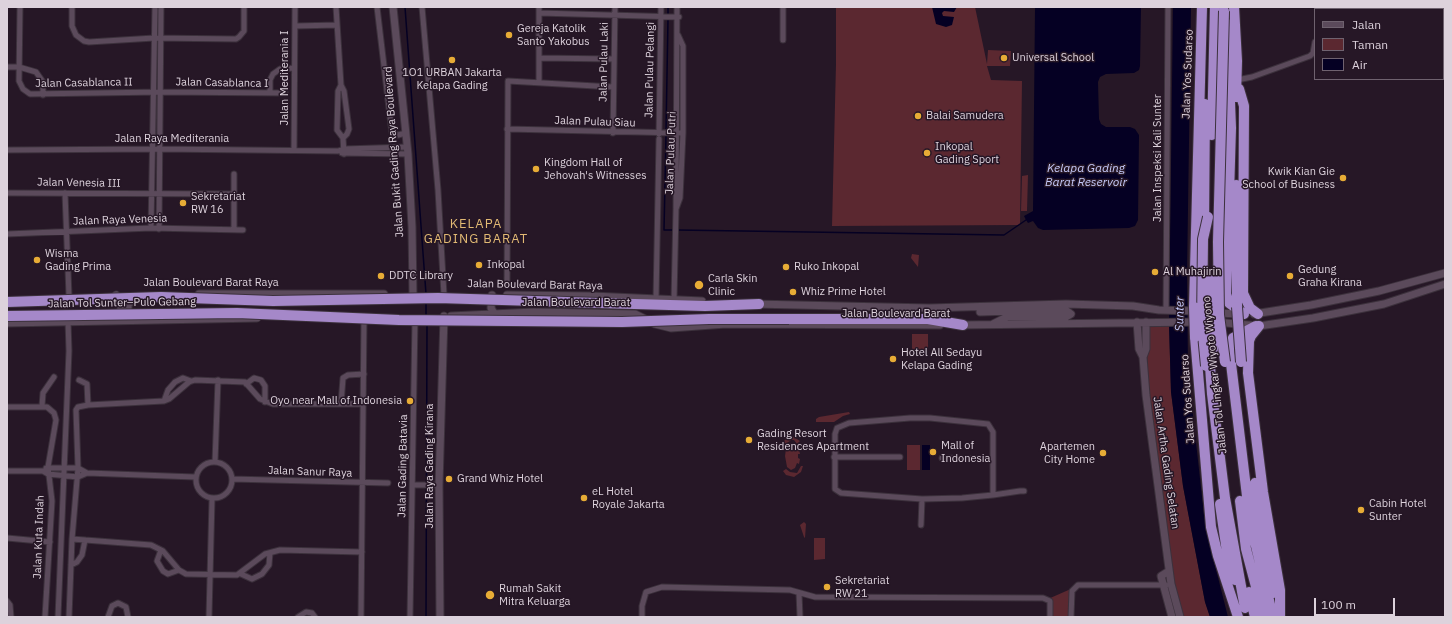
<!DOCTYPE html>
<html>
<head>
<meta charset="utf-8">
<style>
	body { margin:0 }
	#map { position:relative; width:1452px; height:624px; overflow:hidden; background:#261726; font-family:"IBM Plex Sans",sans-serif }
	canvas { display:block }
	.frame { position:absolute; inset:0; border:8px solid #ddd2dc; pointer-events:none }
	.legend { position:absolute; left:1314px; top:8px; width:130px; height:72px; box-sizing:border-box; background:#261726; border:1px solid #6f626f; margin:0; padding:5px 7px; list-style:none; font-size:12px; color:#ddd2dc }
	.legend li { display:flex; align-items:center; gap:8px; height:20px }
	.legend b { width:20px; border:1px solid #6f626f }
	.scale { position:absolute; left:1314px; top:598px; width:81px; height:18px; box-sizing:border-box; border:2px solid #ddd2dc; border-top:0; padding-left:5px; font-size:12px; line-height:14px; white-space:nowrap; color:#ddd2dc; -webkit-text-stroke:3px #261726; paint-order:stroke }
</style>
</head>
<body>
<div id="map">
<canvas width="1452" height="624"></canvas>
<div class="frame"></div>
<ul class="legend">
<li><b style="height:5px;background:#5b4a5b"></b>Jalan</li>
<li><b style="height:11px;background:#5b2830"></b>Taman</li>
<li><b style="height:11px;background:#050023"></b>Air</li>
</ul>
<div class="scale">100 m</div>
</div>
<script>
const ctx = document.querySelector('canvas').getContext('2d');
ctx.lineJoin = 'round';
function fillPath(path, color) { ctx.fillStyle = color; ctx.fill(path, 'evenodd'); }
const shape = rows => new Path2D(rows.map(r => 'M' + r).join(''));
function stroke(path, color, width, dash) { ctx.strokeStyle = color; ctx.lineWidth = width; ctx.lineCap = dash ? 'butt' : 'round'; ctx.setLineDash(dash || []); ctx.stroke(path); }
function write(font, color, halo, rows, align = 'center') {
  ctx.font = font + ' "IBM Plex Sans",sans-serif'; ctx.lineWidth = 3; ctx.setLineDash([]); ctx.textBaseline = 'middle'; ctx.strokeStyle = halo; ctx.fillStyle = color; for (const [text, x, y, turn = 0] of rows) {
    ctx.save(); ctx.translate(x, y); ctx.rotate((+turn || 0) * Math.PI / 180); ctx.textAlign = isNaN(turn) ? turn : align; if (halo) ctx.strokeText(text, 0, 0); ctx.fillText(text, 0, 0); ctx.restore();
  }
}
fillPath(shape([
	[836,7,975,7,987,64,988,50,1011,51,1010,66,987,66,991,80,1022,81,1020,225,832,226,836,64],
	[1028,175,1027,211,1021,211,1022,176],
	[912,254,919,255,918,267,911,258],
	[1146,322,1169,324,1171,392,1183,486,1205,602,1210,617,1180,617,1171,584,1149,415],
	[912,334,928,334,928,351,912,351],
	[849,412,850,414,843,416,834,422,816,422,816,419,819,417],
	[792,436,800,441,797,444,794,440,791,440,786,444,783,442,787,438],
	[790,443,794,443,797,450,799,449,800,454,798,454,798,458,800,459,799,464,797,463,795,468,791,470,787,467,785,456,786,449],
	[907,445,920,445,920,470,907,470],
	[801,466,803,466,801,472,794,477,786,475,783,471,786,469,790,472,797,473],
	[804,522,806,524,805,538,804,537,800,525],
	[814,538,825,538,825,559,814,560],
	[1073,588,1072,617,1050,617,1048,599]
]), '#5b2830');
fillPath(shape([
	[932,7,957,7,954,12,944,11,942,13,943,16,954,17,952,25,946,27,936,24],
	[1035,7,1141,7,1140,66,1139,70,1134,73,1106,74,1100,77,1098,82,1099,119,1101,124,1106,127,1130,127,1135,129,1139,135,1138,220,1135,226,1129,228,1043,230,1038,228,1033,221,1028,223,1026,220,1024,216,1033,211],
	[1173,7,1191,7,1187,275,1188,370,1204,515,1210,546,1228,617,1210,617,1205,602,1183,486,1171,392,1169,324],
	[922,445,930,445,930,470,922,470]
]), '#050023');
stroke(shape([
	[405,7,426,294],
	[668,15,668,7],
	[666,131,668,19],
	[666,135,664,230,673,230],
	[677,230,1004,235,1026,220],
	[426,302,426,316],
	[426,617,427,324]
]), '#050023', 1.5);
const street = shape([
	[20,7,19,81,23,89,30,94,160,92,285,93],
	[72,7,72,26,76,35,84,41,89,42,154,38,236,39,239,37,244,31,244,7],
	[336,7,341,85,344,91,349,129,347,134,343,138],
	[377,7,392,133,398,135,406,133],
	[422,7,438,190,444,295],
	[783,7,783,40],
	[539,13,679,17],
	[295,26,337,25],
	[539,58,614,59],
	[7,67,19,67,36,72,43,82,43,95],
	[1237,80,1252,77,1310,56,1313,53,1315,42],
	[539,82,539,7],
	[341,85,338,91,337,130,343,138,344,154],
	[270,93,270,80,273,74,280,69,293,68],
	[507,129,680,133],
	[613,133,615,7],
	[659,134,661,7],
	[7,150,160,149,338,151,344,149,407,147],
	[294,150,295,7],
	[342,153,408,154],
	[7,193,233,194],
	[65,193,69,296],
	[676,208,677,7],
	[151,228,155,7],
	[159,229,161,7],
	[234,229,234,174],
	[7,234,151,228,243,230],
	[507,285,508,81,613,87],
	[656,299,659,139],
	[674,300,676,209,680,198,683,133,683,46,678,35],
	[1166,310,1168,7],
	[79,380,87,384,88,405],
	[246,384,254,378,261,380,265,386,265,402],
	[164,401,168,390,175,382,183,378,191,381],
	[341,404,343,378,348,375,364,374],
	[42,406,43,393,54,377],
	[7,407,47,407,54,413,56,420,48,467,52,501,45,617],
	[834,457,900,457],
	[942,458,993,459],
	'196 480a18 18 0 1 1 36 0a18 18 0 1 1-36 0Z',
	[215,462,218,380],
	[46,468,78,468,87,473],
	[7,471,43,471,48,474,78,477,87,473,195,477],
	[232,479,388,483],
	[413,485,439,485],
	[993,495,993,432,988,424,930,418,910,418,849,423,837,428,835,434,835,489,841,493,922,499,962,498,993,495,1020,491,1024,491],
	[921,525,922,499],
	[7,538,50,542],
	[72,539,151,545,163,551,179,570,186,574,237,575,265,554,280,550,362,552],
	[161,550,157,561,163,571,168,574,179,570],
	[71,565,77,562,82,555,85,540],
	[241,574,252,579,262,574,269,565,270,553],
	[799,593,800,617],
	[7,601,10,605,11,617],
	[58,617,69,351,68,321],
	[69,617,72,539,78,468,76,410,78,407,88,405,164,401,169,399,189,382,195,380,245,382,260,399,273,404,363,404],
	[108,617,112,606,118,603,126,607,128,617],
	[209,617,212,499],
	[298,617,306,612,312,613,315,617],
	[361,617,364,318],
	[410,617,415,319],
	[642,617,642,606,646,592,662,587,790,590,815,597,1043,598,1050,601,1050,617],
	[1071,617,1072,591,1078,585,1166,585]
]);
const secondary = shape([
	[393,7,408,154,412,227,413,295],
	[199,294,384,294],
	[116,295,121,306,121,312,118,318],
	[492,295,491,308,495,315],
	[507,295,592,296,702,301],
	[754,304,929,308,1066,304,1133,306,1159,310,1197,311],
	[980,312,1044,310,1067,311,1071,314,1066,317,1007,317,993,324],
	[1216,313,1241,314],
	[1254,314,1311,305,1379,291,1445,273],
	[451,316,534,312,635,314,655,324,671,328,726,324,940,325],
	[131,317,128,310,128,305,134,297],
	[1137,322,1139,349,1143,357,1146,395,1171,584,1180,617],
	[1216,322,1259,326,1313,318,1384,304,1445,284],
	[7,323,257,318],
	[960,325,1198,322],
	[1143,357,1146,349,1146,322],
	[1169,571,1161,576,1172,617],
	[440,617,439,485,444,316]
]);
const highway = shape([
	[1234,7,1237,61,1236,97],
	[1227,24,1231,128,1226,294,1229,303,1244,314],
	[1239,89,1244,106,1243,293,1250,308,1258,314],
	[1212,135,1215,7],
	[1236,185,1237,307],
	[1204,228,1205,104],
	[599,303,705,306,759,304],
	[1194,307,1202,7],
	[789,319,928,319,963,325],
	[1256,326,1233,338,1229,347,1250,521,1273,617],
	[1259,326,1251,336,1249,341,1248,373,1263,492,1280,590,1280,617],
	[1195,337,1211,527,1218,556,1238,617],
	[1208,339,1212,394,1225,498,1245,608],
	[1255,483,1259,518,1273,593],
	[1240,501,1246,549,1264,617],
	[1220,504,1227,552,1235,580],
	[1249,592,1255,617]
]);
stroke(street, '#3c313c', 7);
stroke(secondary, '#3c313c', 9);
stroke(highway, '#3c313c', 12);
stroke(street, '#5b4a5b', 5);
stroke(secondary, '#5b4a5b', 7);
stroke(highway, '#a588c9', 10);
const highwayBridge = shape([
	[1224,11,1218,242,1219,315,1225,362],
	[1209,279,1213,349],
	[7,302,161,297,273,301,438,298,599,303],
	[1194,307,1195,337],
	[1237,307,1241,362],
	[7,316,237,313,399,320,622,322,709,319,789,319],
	[1206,366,1202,324,1203,239,1208,217]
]);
stroke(highwayBridge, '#3c313c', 12, []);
stroke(highwayBridge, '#a588c9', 10);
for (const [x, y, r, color] of [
	[509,35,4,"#e7ac36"],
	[1004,58,4,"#e7ac36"],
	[452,60,4,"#e7ac36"],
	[918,116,4,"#e7ac36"],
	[927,153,4,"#e7ac36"],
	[536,169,4,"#e7ac36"],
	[1343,178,4,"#e7ac36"],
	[183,203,4,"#e7ac36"],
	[37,260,4,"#e7ac36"],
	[479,265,4,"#e7ac36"],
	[786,267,4,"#e7ac36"],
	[1155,272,4,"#e7ac36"],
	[381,276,4,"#e7ac36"],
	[1290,276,4,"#e7ac36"],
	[699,285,5,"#e7ac36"],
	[793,292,4,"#e7ac36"],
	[893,359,4,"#e7ac36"],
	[410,401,4,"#e7ac36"],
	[749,440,4,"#e7ac36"],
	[933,452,4,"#e7ac36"],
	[1103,453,4,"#e7ac36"],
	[449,479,4,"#e7ac36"],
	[584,498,4,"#e7ac36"],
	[1361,510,4,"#e7ac36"],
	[827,587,4,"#e7ac36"],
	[490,595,5,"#e7ac36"]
]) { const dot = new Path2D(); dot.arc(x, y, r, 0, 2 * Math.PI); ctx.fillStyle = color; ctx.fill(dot); stroke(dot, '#261726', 1.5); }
write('11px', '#ddd2dc', '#261726', [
	["Gereja Katolik",517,29],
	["Santo Yakobus",517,42],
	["Universal School",1012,58],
	["1O1 URBAN Jakarta",452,73,"center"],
	["Kelapa Gading",452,86,"center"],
	["Balai Samudera",926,116],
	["Inkopal",935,147],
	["Gading Sport",935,160],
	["Kingdom Hall of",544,163],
	["Jehovah's Witnesses",544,176],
	["Kwik Kian Gie",1335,172,"right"],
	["School of Business",1335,185,"right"],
	["Sekretariat",191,197],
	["RW 16",191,210],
	["Wisma",45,254],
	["Gading Prima",45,267],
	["Inkopal",487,265],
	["Ruko Inkopal",794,267],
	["Gedung",1298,270],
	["Graha Kirana",1298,283],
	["Al Muhajirin",1163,272],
	["DDTC Library",389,276],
	["Carla Skin",708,279],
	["Clinic",708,292],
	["Whiz Prime Hotel",801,292],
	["Hotel All Sedayu",901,353],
	["Kelapa Gading",901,366],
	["Oyo near Mall of Indonesia",402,401,"right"],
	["Gading Resort",757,434],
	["Residences Apartment",757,447],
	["Mall of",941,446],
	["Indonesia",941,459],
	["Apartemen",1095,447,"right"],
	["City Home",1095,460,"right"],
	["Grand Whiz Hotel",457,479],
	["eL Hotel",592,492],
	["Royale Jakarta",592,505],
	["Cabin Hotel",1369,504],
	["Sunter",1369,517],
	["Sekretariat",835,581],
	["RW 21",835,594],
	["Rumah Sakit",499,589],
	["Mitra Keluarga",499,602]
], 'left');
write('11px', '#ddd2dc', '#261726', [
	["Jalan Pulau Laki",604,62,-89],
	["Jalan Pulau Pelangi",650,70,-89],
	["Jalan Yos Sudarso",1188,74,-88],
	["Jalan Mediterania I",285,78,-90],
	["Jalan Casablanca II",84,83,-1],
	["Jalan Casablanca I",222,83,1],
	["Jalan Pulau Siau",595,122,2],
	["Jalan Raya Mediterania",172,139],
	["Jalan Bukit Gading Raya Boulevard",394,152,-94],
	["Jalan Pulau Putri",671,153,-88],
	["Jalan Inspeksi Kali Sunter",1158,158,-90],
	["Jalan Venesia III",79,183,1],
	["Jalan Raya Venesia",120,220,-2],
	["Jalan Boulevard Barat Raya",211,283],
	["Jalan Boulevard Barat Raya",535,285,1],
	["Jalan Tol Sunter–Pulo Gebang",122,303,-1],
	["Jalan Boulevard Barat",576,303],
	["Jalan Boulevard Barat",896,314],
	["Jalan Tol Lingkar Wiyoto Wiyono",1215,375,-96],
	["Jalan Yos Sudarso",1188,399,-94],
	["Jalan Artha Gading Selatan",1166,463,82],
	["Jalan Gading Batavia",403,466,-89],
	["Jalan Raya Gading Kirana",430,466,-90],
	["Jalan Sanur Raya",310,472,2],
	["Jalan Kuta Indah",39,537,-88]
]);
write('italic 12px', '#c5c9f9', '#261726', [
	["Kelapa Gading",1086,169],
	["Barat Reservoir",1086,183],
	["Sunter",1180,314,-89]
]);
ctx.letterSpacing = '1px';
write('13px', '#e2ba74', '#261726', [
	["KELAPA",476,224],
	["GADING BARAT",476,239]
]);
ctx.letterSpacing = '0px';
</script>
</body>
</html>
